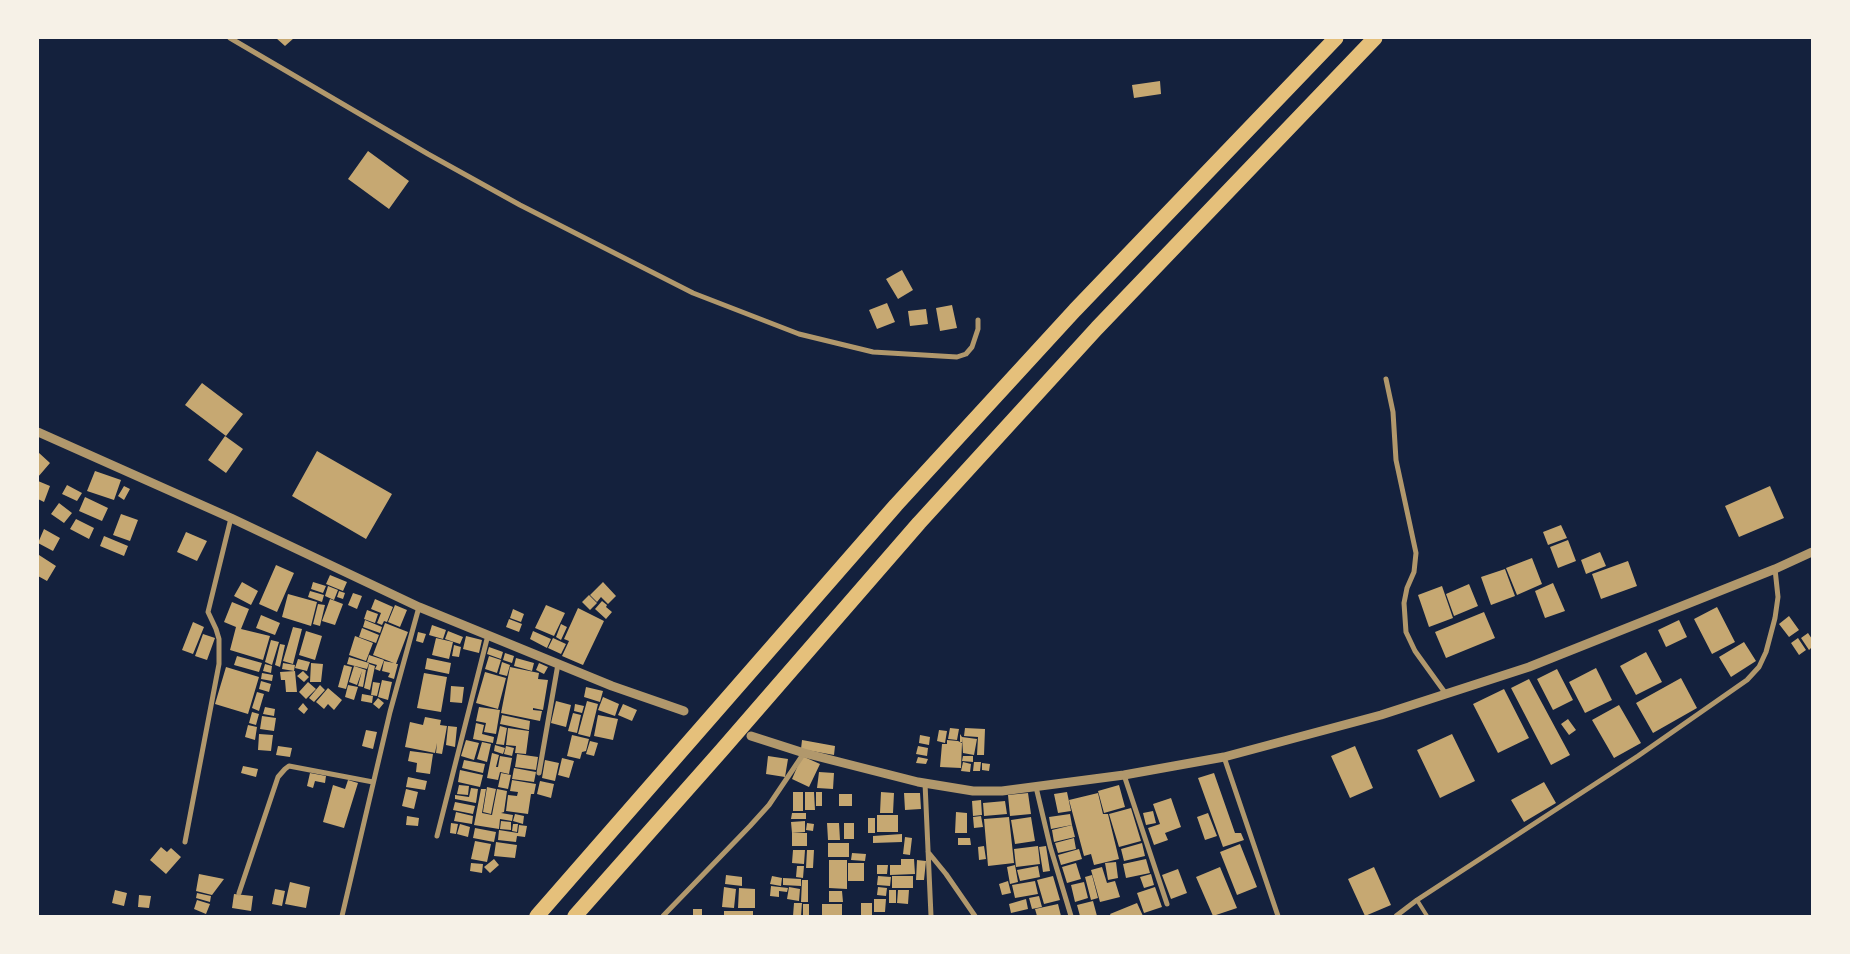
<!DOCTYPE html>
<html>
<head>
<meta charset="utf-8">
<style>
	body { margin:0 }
	#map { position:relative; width:1850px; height:954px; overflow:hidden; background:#14213d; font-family:"IBM Plex Serif",serif }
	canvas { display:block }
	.frame { position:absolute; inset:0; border:39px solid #f6f1e7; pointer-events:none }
</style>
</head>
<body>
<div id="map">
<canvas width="1850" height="954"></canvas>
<div class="frame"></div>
</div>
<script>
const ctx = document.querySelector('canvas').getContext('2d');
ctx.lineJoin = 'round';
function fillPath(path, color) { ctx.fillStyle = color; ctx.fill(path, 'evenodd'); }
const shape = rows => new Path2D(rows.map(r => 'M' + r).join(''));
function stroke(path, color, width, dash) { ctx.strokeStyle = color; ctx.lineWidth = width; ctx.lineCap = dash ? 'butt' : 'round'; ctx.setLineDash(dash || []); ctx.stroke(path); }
fillPath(shape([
	[276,38,294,38,285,46],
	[1160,81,1161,94,1134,98,1132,85],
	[368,151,409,181,389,209,348,179],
	[902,270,913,290,898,299,886,279],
	[887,303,895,322,877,329,869,310],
	[952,305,957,328,940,331,936,308],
	[926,309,928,324,910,326,908,311],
	[202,383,243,414,226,436,185,405],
	[225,436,243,449,226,473,208,460],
	[317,451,392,494,366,539,292,496],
	[38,452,50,463,38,477],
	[95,471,121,480,114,500,87,491],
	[38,481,50,486,44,502,38,499],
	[67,485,82,493,77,501,62,494],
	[124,486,130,489,124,500,118,496],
	[1770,486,1784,518,1739,537,1725,506],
	[85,497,108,508,102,521,79,511],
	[59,503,72,513,64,523,51,514],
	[121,514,138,520,130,541,113,535],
	[76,519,94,528,89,539,70,529],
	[1561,525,1567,538,1548,545,1543,532],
	[44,529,60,538,53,551,38,543],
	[186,532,207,541,197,561,177,552],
	[104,536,128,546,124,556,100,546],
	[1568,540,1576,561,1558,568,1550,547],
	[1600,552,1606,566,1586,574,1581,560],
	[39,555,56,566,47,581,38,576,38,558],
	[1532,558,1542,584,1517,595,1506,568],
	[1628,561,1637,586,1601,599,1592,574],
	[276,565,294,573,277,612,259,604],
	[1505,569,1515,596,1491,605,1481,577],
	[330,575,347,582,343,591,326,584],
	[242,582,258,591,251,605,234,596],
	[313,582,326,586,323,593,311,589],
	[603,582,616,596,608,604,601,597,597,602,590,595],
	[1553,583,1565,611,1545,618,1535,591],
	[1469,584,1478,606,1454,616,1446,594],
	[328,586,338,590,334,600,325,596],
	[1442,586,1453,618,1429,627,1418,595],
	[310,591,324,595,322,602,308,597],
	[339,591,345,593,343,599,337,597],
	[353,593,362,596,357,609,348,605],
	[288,594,317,602,311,626,282,617],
	[589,595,597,603,590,610,582,602],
	[330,599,343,604,335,625,322,621],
	[375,599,393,607,387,622,384,621,382,625,377,623,381,613,371,609],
	[602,601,607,605,606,607,612,612,606,619,595,609],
	[232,602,249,609,241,629,270,636,263,660,230,650,236,627,224,622],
	[318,604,325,605,320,626,313,624],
	[395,605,407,610,400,627,388,622],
	[546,605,565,613,554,636,535,628],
	[1717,607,1735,642,1712,654,1694,619],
	[578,608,604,621,583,665,562,656,569,641,564,639],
	[513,609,524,614,521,622,510,618],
	[367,610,378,614,375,623,364,619],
	[1484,612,1495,638,1446,658,1435,632],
	[261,615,280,623,275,635,256,628],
	[1789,616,1799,630,1789,637,1779,624],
	[509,619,522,624,519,632,506,627],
	[365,620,382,627,380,633,363,627],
	[1679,620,1687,637,1666,647,1658,630],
	[193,622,204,627,193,654,182,650],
	[385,623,408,632,396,664,398,664,394,679,388,677,390,673,382,671,384,661,394,663,373,655],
	[561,624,567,627,561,640,556,637],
	[432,625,446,630,443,639,429,635],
	[293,627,302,629,293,664,283,661],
	[362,628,379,635,376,643,359,637],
	[306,631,322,636,315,660,299,655],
	[448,631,463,637,460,644,445,639],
	[533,631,551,639,547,648,530,639],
	[418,632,426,634,423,643,416,641],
	[1808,633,1812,639,1812,647,1809,650,1801,638],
	[203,634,215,638,207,660,195,656],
	[355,636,373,643,366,661,349,655],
	[466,636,482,640,479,653,463,649],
	[436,638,453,642,449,659,432,655],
	[553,638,566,644,561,654,548,648],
	[1798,638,1806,650,1799,655,1791,643],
	[271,640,279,642,272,665,265,662],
	[1744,642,1756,661,1731,677,1719,657],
	[280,644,285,645,280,667,275,665],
	[454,645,461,647,459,657,452,656],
	[489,647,503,652,501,659,487,654],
	[1646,652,1662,682,1636,695,1620,666],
	[505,653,514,656,512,663,503,660],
	[369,655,384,660,380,671,375,669,377,665,367,662],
	[237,656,262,663,259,672,234,665],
	[489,656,501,660,497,673,485,669],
	[349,657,369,663,367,669,347,664],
	[427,658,451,663,449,674,425,669],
	[516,658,534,663,532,671,514,666],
	[298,659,310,662,307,671,295,668,296,665,298,666,296,665],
	[502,662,510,665,507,676,499,674],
	[283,663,295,665,294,671,282,669],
	[311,663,323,664,321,682,310,682],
	[539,663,548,667,544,674,536,670],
	[265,664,272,666,271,673,263,671],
	[369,664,375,666,370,690,364,688],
	[344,665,352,667,346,689,338,687],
	[354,666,366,670,363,687,358,686,362,671,357,685,349,682],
	[226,667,259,677,248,714,215,704],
	[510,667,539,673,538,679,548,680,543,710,533,708,533,710,542,711,540,721,501,713],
	[1596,668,1612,700,1585,713,1569,682],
	[1557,669,1573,700,1553,710,1537,679],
	[295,671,297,692,286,692,285,680,281,680,280,672],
	[303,671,309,677,304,682,297,676],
	[485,672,506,678,498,709,476,703],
	[262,673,273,675,272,681,261,679],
	[424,673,447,677,441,712,417,708],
	[1681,678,1697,708,1653,733,1636,703],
	[1529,679,1570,755,1551,765,1511,688],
	[382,680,392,682,388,700,378,697],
	[261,681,271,684,269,692,259,689],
	[308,682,316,689,306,699,299,692],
	[373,682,380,683,377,696,371,695],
	[320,685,325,690,314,702,309,698],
	[348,685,358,687,354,700,345,697],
	[451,686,464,687,462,703,450,702],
	[586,687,603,691,600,702,584,697],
	[328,688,342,700,334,710,328,704,324,709,316,702],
	[1504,689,1529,738,1498,753,1473,704],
	[257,692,264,694,259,711,252,708],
	[362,694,373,696,372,703,361,701],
	[603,697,619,704,615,716,598,710],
	[378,698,384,703,379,709,373,704],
	[556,701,571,705,566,727,551,723],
	[587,701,598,704,590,737,578,734],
	[303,703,308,709,304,714,298,709],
	[575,704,584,706,582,713,574,711],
	[623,704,637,710,632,721,618,715],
	[1619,705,1641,743,1614,758,1592,720],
	[265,707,275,709,274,716,263,714],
	[479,707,500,710,496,734,484,732,486,723,476,721],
	[252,712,259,714,256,725,249,723],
	[573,713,581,715,577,733,568,731],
	[502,715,530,721,529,730,500,724],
	[598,715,618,719,613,740,594,736],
	[262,716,276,718,274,731,260,729],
	[425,717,441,720,440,725,447,726,442,754,436,753,437,743,435,753,405,747,410,722,423,725],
	[1568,719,1576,730,1569,735,1561,724],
	[476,723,484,725,482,734,494,737,493,743,473,739],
	[248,725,257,727,255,740,245,737],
	[448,726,457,727,455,747,446,745],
	[500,726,507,728,504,745,496,744],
	[508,728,529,731,526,754,515,753,516,746,506,745],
	[950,728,959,729,957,740,948,739],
	[965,728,985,729,984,755,977,755,978,737,964,736],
	[366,730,377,732,373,749,362,746],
	[939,730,947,731,945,743,937,741],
	[259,734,273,735,271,751,258,750],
	[960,734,962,737,977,739,974,755,963,753,962,738,962,742,960,742],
	[1452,734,1475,781,1440,798,1417,750],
	[572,735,589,739,586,751,582,752,580,759,567,756],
	[920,735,930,737,929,745,919,743],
	[466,740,479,743,474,760,461,756],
	[802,740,835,746,834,755,801,749],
	[947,740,958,741,962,743,961,768,940,767,942,744,947,744],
	[590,741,598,743,594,756,586,754],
	[482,742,491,744,487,762,477,759],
	[495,745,505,748,503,754,494,751],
	[278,746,292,748,290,757,276,755],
	[506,746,514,748,512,756,504,754],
	[918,746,928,748,927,756,916,754],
	[1355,746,1373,788,1350,798,1331,756],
	[410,751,433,754,430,774,416,772,417,763,408,761],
	[492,753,499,755,496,767,498,767,500,756,512,758,509,774,500,772,498,780,487,778],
	[517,754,538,757,536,770,515,767],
	[768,756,788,759,785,777,766,774],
	[802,756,820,764,809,787,792,779],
	[963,756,973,756,973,762,962,761],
	[918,757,928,759,926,764,916,763],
	[562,758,574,761,569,778,558,775],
	[464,760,485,764,483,773,462,768],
	[545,760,559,763,555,781,542,778],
	[963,762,971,764,970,772,961,771],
	[974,762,981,762,980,771,973,771],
	[982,763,990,764,989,771,982,770],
	[243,766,258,769,256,777,241,773],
	[514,768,536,772,534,782,512,779],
	[460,770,483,775,480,787,458,782],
	[819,772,834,773,833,789,817,788],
	[310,773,326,776,325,783,315,781,313,788,307,786],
	[501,773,511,775,508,789,498,787],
	[1214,773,1235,833,1241,833,1244,840,1223,847,1198,778],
	[408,777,427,781,425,790,406,787],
	[348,780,358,783,344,828,323,822,333,785,345,789],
	[512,780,536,784,534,794,531,794,528,814,506,811,508,795,517,796,518,792,510,791],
	[540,781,554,784,551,798,537,794],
	[1544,782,1556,803,1524,822,1511,800],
	[459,785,469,786,468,795,457,794],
	[1119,785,1125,807,1104,813,1098,791],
	[487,787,496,789,491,814,483,812],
	[471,788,478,789,476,803,455,799,455,795,469,797],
	[406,789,418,792,414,809,402,806],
	[481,789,486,789,482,813,492,815,497,789,507,791,504,812,501,813,513,815,512,821,500,819,499,829,474,825],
	[793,792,803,792,803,811,793,811],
	[805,792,814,792,815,810,805,810],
	[816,792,822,792,822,806,816,806],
	[881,792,894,793,893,813,880,813],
	[1067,792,1071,811,1058,813,1054,794],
	[904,793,920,793,921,809,905,810],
	[1028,793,1031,814,1010,816,1008,795],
	[1098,793,1103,814,1108,814,1119,859,1094,865,1091,854,1084,856,1069,800],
	[839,794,852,794,852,806,839,806],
	[1171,798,1181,827,1165,833,1168,840,1154,845,1148,828,1160,824,1153,804],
	[981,800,982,815,973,816,972,801],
	[1005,801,1007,814,984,816,983,803],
	[455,802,475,806,473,814,453,810],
	[1131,808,1141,841,1119,847,1109,814],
	[1153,811,1156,823,1146,825,1143,813],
	[456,812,473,816,472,824,454,821],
	[956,812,967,813,967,833,955,833],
	[792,813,806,813,806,819,791,819],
	[1208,813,1217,836,1205,840,1197,817],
	[515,814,524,816,523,824,513,821],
	[1070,814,1072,825,1051,829,1049,817],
	[877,815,898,815,898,832,877,832],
	[407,816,419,818,418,826,406,825],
	[981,816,983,827,974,828,973,817],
	[1009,817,1014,863,988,866,984,819],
	[1031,817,1035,841,1015,844,1011,820],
	[868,818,875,818,875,833,868,833],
	[501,821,511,822,511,830,500,829],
	[805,821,805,832,792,833,791,822],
	[451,823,458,824,456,834,450,833],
	[807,823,814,824,813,831,806,830],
	[827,823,839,823,840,840,828,840],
	[844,823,854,823,854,839,844,839],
	[460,824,470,827,468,837,457,834],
	[513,824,518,824,517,832,512,831],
	[519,825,527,826,525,837,517,836,516,842,498,840,499,830,518,833],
	[1072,825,1075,837,1054,842,1052,830],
	[475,828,496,832,494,842,473,838],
	[792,833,807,833,807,846,792,846],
	[902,834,902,842,873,843,873,836],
	[905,837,912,838,910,855,903,854],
	[958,838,970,838,971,845,958,845],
	[1074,838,1076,849,1058,853,1055,843],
	[475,841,491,844,487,862,471,859],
	[496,842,517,845,515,858,494,856],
	[828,843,849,843,849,857,828,857],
	[1142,843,1145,856,1124,861,1121,849],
	[1240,844,1257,887,1237,895,1220,852],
	[984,846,986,859,979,860,978,847],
	[1038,846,1040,864,1016,867,1014,849],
	[1046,846,1050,871,1043,872,1039,847],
	[161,847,167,852,171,848,181,857,166,874,150,860],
	[1079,849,1082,859,1061,865,1058,855],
	[793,850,805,850,804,864,792,863],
	[807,850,814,850,813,868,806,868],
	[852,853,866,854,865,861,851,860],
	[494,859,499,865,490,873,484,867],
	[901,859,914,859,915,874,890,875,890,865,901,865],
	[1146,859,1150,873,1126,878,1123,864],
	[829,860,847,860,847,889,829,888],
	[917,860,926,861,924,880,916,880],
	[1116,862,1118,878,1108,880,1105,863],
	[471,863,483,864,482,873,470,871],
	[848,863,864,863,864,881,848,881],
	[1076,863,1081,879,1067,883,1062,867],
	[877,865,888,865,887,874,877,874],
	[1015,865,1018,882,1010,884,1007,867],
	[797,866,804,866,803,878,796,877],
	[1038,866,1040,877,1020,881,1017,870],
	[1102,867,1107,883,1115,881,1120,897,1100,902,1091,870],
	[1220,867,1237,908,1213,916,1196,877],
	[1374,867,1391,905,1365,916,1348,879],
	[1178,869,1187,893,1171,899,1162,875],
	[199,874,224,879,212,895,196,891],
	[1151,874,1154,885,1144,888,1140,877],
	[726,875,742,877,742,886,725,884],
	[1092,875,1098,898,1091,900,1085,877],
	[772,876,782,878,781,886,770,884],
	[878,876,891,877,890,886,877,885],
	[892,876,913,876,913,888,892,888],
	[1053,876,1060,900,1044,904,1037,880],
	[783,878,801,879,801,886,783,885],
	[802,880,808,880,808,902,801,902],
	[1008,881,1011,893,1002,895,999,884],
	[1035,881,1038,894,1015,898,1012,885],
	[290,882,310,887,306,908,285,904],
	[1084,882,1088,898,1075,902,1071,885],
	[771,886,788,888,787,892,779,891,779,897,770,896],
	[724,887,736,889,734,908,722,907],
	[789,887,800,889,799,901,787,899],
	[878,887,887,888,886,896,877,895],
	[1155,887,1162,907,1144,913,1137,893],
	[739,888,755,889,755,908,738,908],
	[275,889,285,891,282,906,272,904],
	[115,890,127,893,124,906,112,903],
	[889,890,896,890,896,903,889,903],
	[898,890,909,890,908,904,897,903],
	[829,891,842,891,843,902,829,902],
	[197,893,211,896,210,902,196,898],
	[234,894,253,896,251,911,232,908],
	[139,895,151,896,149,908,138,907],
	[1039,896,1042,907,1032,909,1029,898],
	[874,899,886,899,885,912,874,912],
	[1026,899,1028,909,1011,913,1009,904],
	[197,900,210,904,206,914,194,909],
	[1093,901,1097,916,1080,916,1077,905],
	[794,903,802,903,801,916,793,916],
	[861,903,872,903,872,915,861,915],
	[1137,903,1143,916,1111,916,1110,914],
	[803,904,809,904,809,916,803,916],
	[822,904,842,904,842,916,822,916],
	[1058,904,1061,916,1037,916,1035,909],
	[693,909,702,909,702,916,693,916],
	[724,911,753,911,753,916,724,916]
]), '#c6a872');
stroke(shape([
	[1417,900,1427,916]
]), '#b1986c', 4);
stroke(shape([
	[230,38,428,154,520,205,693,293,799,334,873,352,957,357,966,354,972,347,978,329,978,320],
	[1386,379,1393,412,1396,460,1416,553,1414,572,1407,588,1404,603,1406,632,1415,651,1446,694],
	[1224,757,1278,916],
	[539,773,558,664],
	[1124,775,1167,904],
	[925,783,931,916],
	[1036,787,1050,846,1071,916],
	[437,836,488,635],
	[185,842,219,664,219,639,216,629,208,612,231,518],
	[928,852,946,874,975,916],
	[239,893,278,777,285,769,289,766,373,782],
	[342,916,390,712,419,607],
	[663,916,750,826,769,805,804,753],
	[1396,916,1417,900,1638,756,1747,680,1759,667,1766,652,1775,618,1778,597,1775,569]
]), '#b1986c', 5);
stroke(shape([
	[38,432,231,518,419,607,612,686,684,711],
	[751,736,804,753,918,782,973,791,1002,791,1124,775,1224,757,1381,715,1529,667,1775,569,1812,552]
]), '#b1986c', 9);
stroke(shape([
	[537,916,896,505,1075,310,1336,38],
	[575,916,721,751,919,523,1097,328,1375,38]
]), '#e5c07b', 15);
</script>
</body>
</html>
